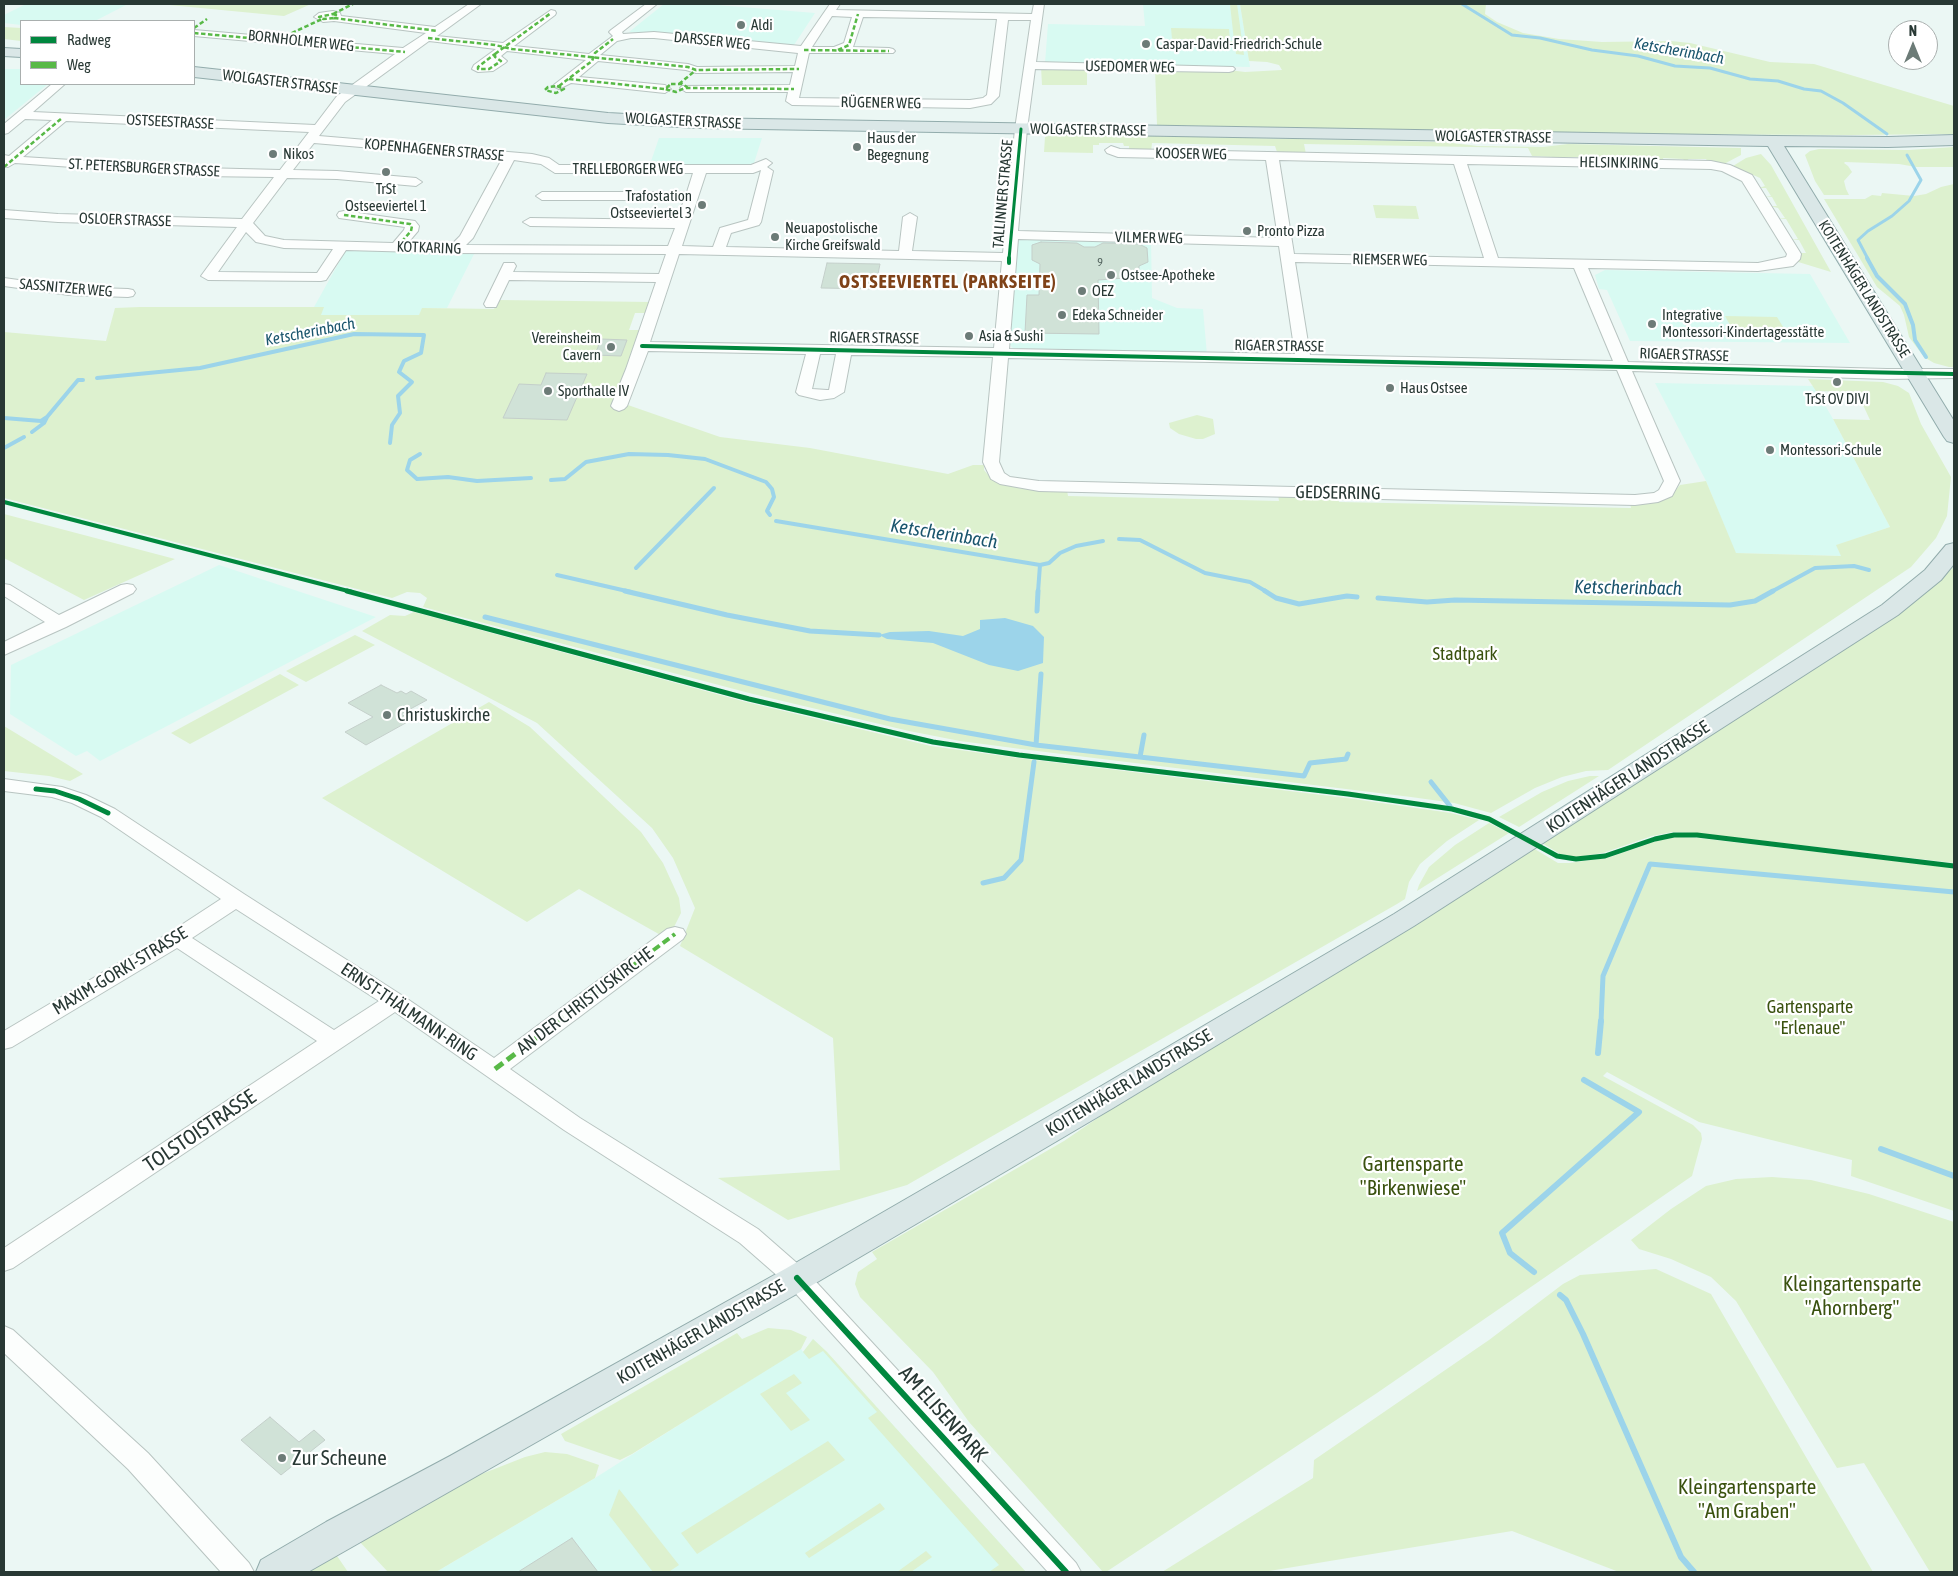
<!DOCTYPE html>
<html>
<head>
<meta charset="utf-8">
<style>
	body { margin:0 }
	#map { position:relative; width:1958px; height:1576px; overflow:hidden; background:#ebf7f4; font-family:"Asap Condensed",sans-serif }
	canvas { display:block }
	.frame { position:absolute; inset:0; border:5px solid #283834; pointer-events:none }
	.legend { position:absolute; left:20px; top:20px; width:175px; height:65px; box-sizing:border-box; background:#fff; border:1px solid #a9afae; margin:0; padding:6px 9px; list-style:none; font-size:15px; color:#283834 }
	.legend li { display:flex; align-items:center; gap:10px; height:25px }
	.legend b { width:25px; border:1px solid #a9afae }
	.north { position:absolute; left:1888px; top:20px; width:50px; height:50px; box-sizing:border-box; background:#fff; border:1px solid #a9afae; border-radius:50%; rotate:0deg; font-size:14px; font-weight:700; line-height:20px; text-align:center; color:#283834 }
	.north::after { content:''; display:block; margin:auto; width:18px; height:22px; background:#6c7b77; clip-path:polygon(50% 0,100% 100%,50% 72%,0 100%) }
</style>
</head>
<body>
<div id="map">
<canvas width="1958" height="1576"></canvas>
<div class="frame"></div>
<ul class="legend">
<li><b style="height:6px;background:#00873e"></b>Radweg</li>
<li><b style="height:6px;background:#58b947"></b>Weg</li>
</ul>
<div class="north">N</div>
</div>
<script>
const ctx = document.querySelector('canvas').getContext('2d');
ctx.lineJoin = 'round';
function fillPath(path, color) { ctx.fillStyle = color; ctx.fill(path, 'evenodd'); }
const shape = rows => new Path2D(rows.map(r => 'M' + r).join(''));
function stroke(path, color, width, dash) { ctx.strokeStyle = color; ctx.lineWidth = width; ctx.lineCap = dash ? 'butt' : 'round'; ctx.setLineDash(dash || []); ctx.stroke(path); }
function write(font, color, halo, rows, align = 'center') {
  ctx.font = font + ' "Asap Condensed",sans-serif'; ctx.lineWidth = 4.5; ctx.setLineDash([]); ctx.textBaseline = 'middle'; ctx.strokeStyle = halo; ctx.fillStyle = color; for (const [text, x, y, turn = 0] of rows) {
    ctx.save(); ctx.translate(x, y); ctx.rotate((+turn || 0) * Math.PI / 180); ctx.textAlign = isNaN(turn) ? turn : align; if (halo) ctx.strokeText(text, 0, 0); ctx.fillText(text, 0, 0); ctx.restore();
  }
}
fillPath(shape([
	[26,4,111,4,126,5,95,21,21,21,21,25,4,23,4,15],
	[664,4,705,4,815,13,792,48,629,32],
	[1143,4,1240,4,1250,67,1045,63,1048,24,1145,26],
	[4,69,21,69,21,84,48,84,4,120],
	[659,138,762,138,754,163,736,167,649,167],
	[1021,238,1151,240,1152,298,1177,308,1203,309,1207,355,1013,348,1008,343,1017,240],
	[347,248,471,253,474,254,447,308,423,308,419,315,320,315,314,307],
	[1605,270,1810,274,1850,343,1630,341,1607,290,1599,289,1595,275],
	[1655,383,1814,386,1833,419,1890,527,1837,545,1842,556,1735,553,1706,481],
	[219,565,376,617,100,761,87,751,76,756,10,714,11,665],
	[813,1339,827,1352,1026,1572,436,1572,595,1478,785,1358,801,1349,803,1352]
]), '#d8faf2');
fillPath(shape([
	[159,4,311,4,284,16],
	[1230,4,1237,4,1244,55,1236,54,1235,43,1170,43,1170,40,1234,41],
	[1240,4,1486,4,1485,14,1497,22,1523,33,1559,39,1602,42,1671,41,1690,43,1770,62,1814,64,1954,106,1954,134,1853,135,1630,134,1157,125,1155,69,1229,70,1245,72,1282,70,1279,65,1267,62,1249,61],
	[4,27,21,28,21,41,4,39],
	[1171,28,1229,29,1230,40,1172,39],
	[1041,67,1097,69,1097,70,1087,70,1087,85,1042,85],
	[1056,134,1443,142,1478,146,1543,147,1568,144,1741,148,1741,155,1724,164,1708,162,1706,159,1688,159,1689,162,1685,161,1683,159,1663,158,1664,161,1660,161,1658,158,1637,158,1638,161,1634,161,1633,158,1609,157,1610,160,1607,160,1605,157,1584,157,1585,160,1581,160,1580,157,1557,157,1558,159,1555,159,1553,157,1532,156,1528,148,1304,144,1306,154,1277,152,1275,146,1152,143,1151,152,1129,150,1129,146,1124,146,1123,143,1099,143,1099,145,1093,145,1093,153,1044,152,1045,137],
	[1954,147,1954,167,1916,167,1899,164,1845,162,1844,163,1848,166,1852,172,1844,181,1846,189,1849,195,1824,195,1815,181,1805,155,1810,151,1819,149,1909,150],
	[1761,154,1771,165,1831,272,1795,261,1798,253,1806,253,1799,240,1790,239,1798,239,1786,219,1777,218,1785,218,1778,208,1770,206,1777,206,1772,197,1765,196,1771,196,1766,188,1759,188,1765,186,1760,178,1733,166,1746,158],
	[1954,184,1954,367,1949,367,1934,363,1924,357,1909,337,1904,315,1900,306,1877,287,1824,199,1865,199,1872,195,1881,196,1882,193,1914,196,1926,194,1941,187],
	[1373,205,1416,206,1419,219,1376,218],
	[499,300,651,302,647,313,635,313,629,330,640,330,612,407,625,404,720,437,810,448,948,474,973,465,984,465,984,470,989,476,1001,483,1022,489,1067,490,1068,496,1279,501,1278,495,1338,496,1339,502,1631,508,1630,503,1669,497,1680,485,1706,481,1736,553,1841,556,1836,545,1890,527,1833,419,1870,420,1857,392,1816,391,1808,379,1883,382,1898,386,1909,393,1921,424,1951,477,1947,516,1936,538,1911,567,1608,770,1586,771,1562,777,1535,788,1491,813,1454,803,1411,797,1021,749,960,741,909,731,753,694,423,607,427,598,420,593,407,592,392,598,4,498,4,332,106,341,115,308,140,307,324,307,321,315,419,315,422,308,494,309],
	[1725,316,1777,317,1788,335,1735,334],
	[1197,415,1213,419,1215,434,1203,439,1196,439,1179,434,1170,428,1169,423],
	[4,514,175,559,84,600,4,558],
	[1954,567,1954,863,1697,833,1673,832,1652,836,1603,853,1576,857,1560,854,1542,843,1890,617],
	[414,612,746,702,931,746,1018,758,1347,798,1451,813,1479,820,1447,841,1420,864,1409,882,1405,899,1397,904,907,1185,788,1220,718,1178,840,1170,833,1038,680,946,695,908,673,858,652,828,537,723,362,631,390,615,405,616],
	[355,635,375,645,306,682,286,671],
	[280,674,299,685,190,744,171,733],
	[489,702,530,727,641,832,663,863,679,898,681,913,672,931,664,937,579,889,527,922,322,798],
	[4,726,83,774,70,781,49,776,4,771],
	[1590,776,1599,776,1519,827,1499,817,1542,792,1568,781],
	[1489,823,1509,833,1417,891,1419,885,1429,867,1455,845],
	[1676,837,1698,838,1954,868,1954,1211,1851,1176,1852,1160,1699,1122,1607,1072,1603,1076,1693,1125,1701,1133,1702,1139,1692,1176,1377,1393,1106,1572,1103,1572,969,1422,933,1372,860,1297,855,1284,858,1272,877,1259,872,1252,1064,1141,1149,1083,1533,848,1558,863,1569,863,1607,858,1657,841],
	[1772,1177,1811,1180,1869,1194,1954,1222,1954,1572,1930,1572,1864,1463,1837,1468,1736,1301,1711,1277,1671,1259,1639,1249,1631,1240,1671,1209,1706,1186,1736,1179],
	[1656,1269,1711,1294,1873,1572,1619,1572,1512,1531,1263,1572,1162,1572,1313,1478,1314,1460,1489,1340,1563,1284,1580,1275],
	[768,1328,791,1330,807,1337,801,1349,632,1454,620,1460,565,1441,561,1434,737,1333,742,1339],
	[813,1339,827,1352,1026,1572,989,1572,999,1565,868,1418,877,1412,823,1351,809,1359,803,1352],
	[794,1374,802,1383,786,1393,810,1420,791,1431,760,1394],
	[828,1441,845,1460,697,1554,681,1533],
	[545,1452,567,1454,599,1465,595,1478,436,1572,388,1572,358,1540,451,1486,525,1457],
	[619,1489,679,1565,670,1571,670,1572,653,1572,609,1515],
	[880,1503,885,1509,809,1558,805,1553],
	[926,1551,932,1557,911,1572,897,1572],
	[335,1553,348,1572,301,1572]
]), '#ddf1cf');
fillPath(shape([
	[1005,618,1033,626,1044,637,1043,663,1018,671,989,665,933,643,887,639,879,635,890,632,929,631,963,636,980,629,980,620]
]), '#9cd4ea');
stroke(shape([
	[1462,4,1512,35,1540,38,1592,50,1638,56,1675,66,1710,68,1750,79,1778,81,1804,89,1821,91,1843,103,1887,134],
	[1868,259,1858,240,1868,231,1892,216,1909,201,1921,180,1907,155]
]), '#9cd4ea', 3);
stroke(shape([
	[1867,258,1877,276,1905,304,1913,325,1915,340,1926,357],
	[97,378,200,368,354,334,424,335,421,353,404,361,399,372,412,382,398,396,400,413,392,425,390,443],
	[4,418,41,421,47,417,78,380,83,380],
	[32,432,44,423,47,417],
	[4,448,24,437],
	[420,454,410,460,407,470,417,479,448,477,477,481,531,478],
	[551,480,565,479,586,462,629,454,668,455,705,459,766,482,772,489,774,497,767,511,770,515],
	[776,521,1040,565,1049,563,1060,553,1076,546,1103,541],
	[1119,539,1140,540,1205,573,1250,582,1267,592],
	[636,568,714,488],
	[557,575,631,592],
	[1038,592,1040,565],
	[1771,592,1815,568,1854,566,1869,570]
]), '#9cd4ea', 4);
stroke(shape([
	[625,591,727,615,810,631,879,635],
	[1265,591,1276,598,1299,604,1347,596,1357,597],
	[1378,598,1427,602,1455,600,1730,605,1755,601,1773,591],
	[1037,611,1038,591],
	[485,617,890,719,1036,745,1304,776,1310,763,1346,759,1348,754],
	[1036,745,1041,674],
	[1140,757,1144,735],
	[1431,782,1450,806],
	[983,883,1004,878,1021,860,1034,762],
	[1601,1022,1603,976,1650,864,1954,892]
]), '#9cd4ea', 5);
stroke(shape([
	[1598,1053,1601,1021],
	[1881,1149,1954,1176],
	[1534,1272,1510,1253,1502,1233,1639,1112,1584,1080],
	[1560,1295,1566,1300,1583,1334,1681,1557,1694,1572]
]), '#9cd4ea', 6);
const building = shape([
	[1041,242,1077,243,1084,247,1095,247,1103,243,1139,244,1147,248,1148,262,1139,266,1139,277,1098,280,1099,334,1025,333,1027,295,1039,295,1040,264,1032,260,1032,245,1041,242],
	[827,263,880,264,875,289,821,288,827,263],
	[601,339,627,340,621,356,595,355,601,339],
	[546,373,587,374,567,420,503,418,519,384,541,385,546,373],
	[381,685,397,693,401,691,406,694,411,691,427,700,401,714,411,720,366,745,345,732,373,717,348,703,381,685],
	[270,1417,299,1442,314,1430,325,1440,281,1475,241,1440,270,1417],
	[572,1538,598,1572,518,1572,572,1538]
]);
fillPath(building, '#d0e2d7');
stroke(building, '#c4cfca', 1);
const minor = shape([
	[469,4,481,4,437,36,503,43,551,10,555,11,556,13,555,15,514,46,589,54,613,36,609,32,611,30,646,4,657,4,622,32,623,34,654,32,801,46,830,4,840,4,836,10,1032,14,1034,4,1044,4,1036,62,1233,67,1235,69,1233,71,1229,72,1035,69,1027,129,1018,231,1278,238,1266,160,1118,157,1107,153,1105,150,1111,146,1120,149,1711,161,1730,165,1752,175,1801,254,1800,259,1793,266,1758,271,1588,268,1628,362,1887,369,1954,369,1954,378,1887,379,1632,371,1680,481,1672,496,1658,502,1635,505,1039,491,1000,484,991,479,983,462,993,357,851,355,844,392,834,398,820,400,799,395,796,392,806,354,648,351,627,406,624,409,619,411,614,409,611,406,626,369,656,282,509,280,496,307,486,307,484,304,504,263,514,263,516,266,513,272,659,274,666,254,454,253,346,250,326,280,321,281,208,280,201,276,237,227,58,222,4,218,4,210,58,214,242,219,274,177,201,176,15,163,8,167,4,166,4,155,9,156,52,120,25,119,8,133,4,134,4,124,52,84,65,84,33,112,315,125,337,96,395,54,194,36,194,30,403,48,426,33,334,21,323,22,314,17,319,13,333,11,340,13,341,16,435,27,469,4],
	[832,16,852,17,844,43,834,47,812,47,832,16],
	[863,17,997,19,987,95,983,98,970,100,799,98,809,53,893,53,895,51,893,49,889,48,853,47,863,17],
	[1008,20,1031,20,1015,129,1003,253,912,251,917,217,910,213,903,217,899,251,726,247,731,233,759,225,761,222,773,171,767,167,772,163,766,159,751,165,559,165,549,158,532,154,319,136,345,102,429,41,496,49,474,65,472,69,478,72,493,71,505,63,507,61,501,56,507,51,586,60,555,84,553,86,559,89,571,83,665,93,671,89,665,85,579,77,598,61,686,70,696,73,793,72,790,85,682,86,680,88,686,92,788,92,786,101,792,105,970,108,991,104,999,96,1008,20],
	[631,38,654,38,798,53,795,66,697,67,688,64,600,55,617,41,631,38],
	[66,121,309,132,280,170,201,168,23,157,66,121],
	[314,143,502,159,460,236,451,245,407,244,418,231,419,226,415,221,344,211,339,212,337,215,339,218,405,227,404,230,393,243,284,240,265,236,253,223,287,178,337,179,416,186,422,182,416,178,337,171,293,170,314,143],
	[514,160,541,164,555,173,693,173,687,192,542,192,536,196,542,200,684,200,677,220,530,218,523,222,530,226,675,228,668,246,466,245,473,238,514,160],
	[1279,160,1454,164,1484,258,1294,254,1279,160],
	[1467,164,1711,169,1722,171,1742,181,1787,254,1786,257,1758,263,1498,258,1467,164],
	[761,170,748,220,720,228,713,247,682,246,706,173,753,173,761,170],
	[246,232,256,242,284,248,333,249,317,273,218,272,246,232],
	[1018,239,1279,246,1295,354,1009,349,1018,239],
	[679,254,1002,261,994,348,650,342,679,254],
	[1295,262,1574,268,1613,361,1310,355,1295,262],
	[820,354,836,354,829,390,827,390,812,389,820,354],
	[1008,358,1617,370,1664,481,1659,490,1654,493,1635,495,1039,481,1010,477,1004,473,999,462,1008,358],
	[4,278,69,287,128,289,133,290,135,293,133,296,128,297,69,295,4,286,4,278],
	[4,584,10,585,59,615,121,585,127,584,133,585,136,589,133,593,66,627,4,655,4,642,45,622,4,596,4,584],
	[4,779,62,787,86,795,115,809,244,894,403,996,494,1058,667,929,675,927,683,929,686,934,683,939,510,1069,580,1118,758,1229,806,1271,1076,1563,1081,1572,1048,1572,788,1285,740,1243,564,1130,395,1012,13,1268,4,1271,4,1248,317,1041,177,948,12,1047,4,1049,4,1031,169,933,221,899,101,817,72,803,52,797,4,791,4,779],
	[236,909,379,1001,334,1030,192,938,236,909],
	[4,1326,13,1330,148,1453,249,1563,254,1572,221,1572,128,1469,4,1353,4,1326]
]);
const major = shape([
	[4,48,21,49,21,57,4,56,4,48],
	[194,67,608,113,699,118,1773,136,1888,137,1954,135,1954,145,1888,147,1784,146,1954,421,1954,443,1947,441,1944,437,1768,146,699,128,608,123,194,77,194,67],
	[1954,543,1954,564,1941,580,1898,615,1414,926,1113,1108,809,1287,308,1572,256,1572,261,1560,326,1522,450,1456,785,1269,1091,1092,1394,914,1882,605,1925,570,1946,545,1954,543]
]);
stroke(minor, '#b8c4c1', 2);
stroke(major, '#92acac', 2);
fillPath(minor, '#fcfefd');
fillPath(major, '#dae7e7');
stroke(shape([
	[333,14,353,4],
	[333,14,336,15,334,18,323,19,319,17,333,14],
	[334,18,438,31],
	[194,28,207,19],
	[194,33,405,52],
	[428,38,495,45,512,49,688,67,696,70,799,69],
	[279,39,322,19],
	[804,50,889,51],
	[838,50,849,45,858,14],
	[495,54,495,57,501,61,489,69,478,69,478,67,495,54],
	[495,54,551,13],
	[569,79,665,89],
	[671,84,682,84,687,87,676,92,665,89,671,84],
	[679,84,696,70],
	[557,86,564,89,556,93,545,90,548,87,557,86],
	[559,86,592,61,595,53,613,39],
	[686,88,794,89],
	[4,167,62,118],
	[344,215,410,224,412,226,411,231,397,247]
]), '#58b947', 2.5, [4.5, 2.5]);
stroke(shape([
	[557,1022,675,934]
]), '#58b947', 4, [8, 4]);
stroke(shape([
	[495,1069,559,1021]
]), '#58b947', 5, [10, 5]);
stroke(shape([
	[1009,259,1021,129]
]), '#00873e', 3);
stroke(shape([
	[1009,263,1009,258],
	[642,346,1954,374],
	[4,502,352,592]
]), '#00873e', 4);
stroke(shape([
	[347,591,749,699,933,742,1019,755,1348,794,1452,809,1489,819,1557,856,1576,859,1605,856,1655,839,1674,835,1697,835,1954,866],
	[36,789,55,791,79,799,108,813]
]), '#00873e', 5);
stroke(shape([
	[797,1278,1066,1572]
]), '#00873e', 6);
for (const [x, y, r, color] of [
	[741,25,5,"#6c7b77"],
	[1146,44,5,"#6c7b77"],
	[857,147,5,"#6c7b77"],
	[273,154,5,"#6c7b77"],
	[386,172,5,"#6c7b77"],
	[702,205,5,"#6c7b77"],
	[1247,231,5,"#6c7b77"],
	[775,237,5,"#6c7b77"],
	[1111,275,5,"#6c7b77"],
	[1082,291,5,"#6c7b77"],
	[1062,315,5,"#6c7b77"],
	[1652,324,5,"#6c7b77"],
	[969,336,5,"#6c7b77"],
	[611,347,5,"#6c7b77"],
	[1837,382,5,"#6c7b77"],
	[1390,388,5,"#6c7b77"],
	[548,391,5,"#6c7b77"],
	[1770,450,5,"#6c7b77"],
	[387,715,5,"#6c7b77"],
	[282,1458,5,"#6c7b77"]
]) { const dot = new Path2D(); dot.arc(x, y, r, 0, 2 * Math.PI); ctx.fillStyle = color; ctx.fill(dot); stroke(dot, '#fff', 2); }
write('12px', '#52625d', null, [
	["9",1100,262]
]);
write('15px', '#283834', '#fff', [
	["Aldi",751,25],
	["Caspar-David-Friedrich-Schule",1156,44],
	["Haus der",867,138],
	["Begegnung",867,155],
	["Nikos",283,154],
	["TrSt",386,189,"center"],
	["Ostseeviertel 1",386,206,"center"],
	["Trafostation",692,196,"right"],
	["Ostseeviertel 3",692,213,"right"],
	["Neuapostolische",785,228],
	["Kirche Greifswald",785,245],
	["Pronto Pizza",1257,231],
	["Ostsee-Apotheke",1121,275],
	["OEZ",1092,291],
	["Edeka Schneider",1072,315],
	["Integrative",1662,315],
	["Montessori-Kindertagesstätte",1662,332],
	["Asia & Sushi",979,336],
	["Vereinsheim",601,338,"right"],
	["Cavern",601,355,"right"],
	["Haus Ostsee",1400,388],
	["Sporthalle IV",558,391],
	["TrSt OV DIVI",1837,399,"center"],
	["Montessori-Schule",1780,450]
], 'left');
write('15px', '#283834', '#fff', [
	["BORNHOLMER WEG",301,41,6],
	["DARSSER WEG",712,41,6],
	["USEDOMER WEG",1130,67,1],
	["WOLGASTER STRASSE",280,82,7],
	["RÜGENER WEG",881,103,1],
	["WOLGASTER STRASSE",683,121,3],
	["OSTSEESTRASSE",170,122,3],
	["WOLGASTER STRASSE",1088,130,1],
	["WOLGASTER STRASSE",1493,137,1],
	["KOPENHAGENER STRASSE",434,150,5],
	["KOOSER WEG",1191,154,1],
	["HELSINKIRING",1619,163,1],
	["ST. PETERSBURGER STRASSE",144,168,3],
	["TRELLEBORGER WEG",628,169],
	["TALLINNER STRASSE",1003,194,-85],
	["OSLOER STRASSE",125,220,2],
	["VILMER WEG",1149,238,1],
	["KOTKARING",429,248,2],
	["RIEMSER WEG",1390,260,1],
	["SASSNITZER WEG",66,288,5],
	["KOITENHÄGER LANDSTRASSE",1864,289,58],
	["RIGAER STRASSE",874,338,1],
	["RIGAER STRASSE",1279,346,1],
	["RIGAER STRASSE",1684,355,2]
]);
write('italic 16px', '#1a556d', '#fff', [
	["Ketscherinbach",1679,51,10],
	["Ketscherinbach",310,332,-11]
]);
write('18px', '#283834', '#fff', [
	["GEDSERRING",1338,493,1],
	["KOITENHÄGER LANDSTRASSE",1628,777,-33],
	["MAXIM-GORKI-STRASSE",120,971,-31],
	["AN DER CHRISTUSKIRCHE",585,1001,-37],
	["ERNST-THÄLMANN-RING",409,1012,34],
	["KOITENHÄGER LANDSTRASSE",1129,1083,-31],
	["KOITENHÄGER LANDSTRASSE",701,1332,-30]
]);
write('18px', '#3a520f', '#fff', [
	["Stadtpark",1465,654],
	["Gartensparte",1810,1007],
	["\"Erlenaue\"",1810,1028]
]);
write('18px', '#283834', '#fff', [
	["Christuskirche",397,715]
], 'left');
ctx.letterSpacing = '1px';
write('bold 19px', '#7f4218', '#fff', [
	["OSTSEEVIERTEL (PARKSEITE)",948,282]
]);
ctx.letterSpacing = '0px';
write('italic 19px', '#1a556d', '#fff', [
	["Ketscherinbach",944,534,9],
	["Ketscherinbach",1628,588,1]
]);
write('21px', '#283834', '#fff', [
	["TOLSTOISTRASSE",200,1131,-34],
	["AM ELISENPARK",943,1414,48]
]);
write('21px', '#3a520f', '#fff', [
	["Gartensparte",1413,1164],
	["\"Birkenwiese\"",1413,1188],
	["Kleingartensparte",1852,1284],
	["\"Ahornberg\"",1852,1308],
	["Kleingartensparte",1747,1487],
	["\"Am Graben\"",1747,1511]
]);
write('21px', '#283834', '#fff', [
	["Zur Scheune",292,1458]
], 'left');
</script>
</body>
</html>
